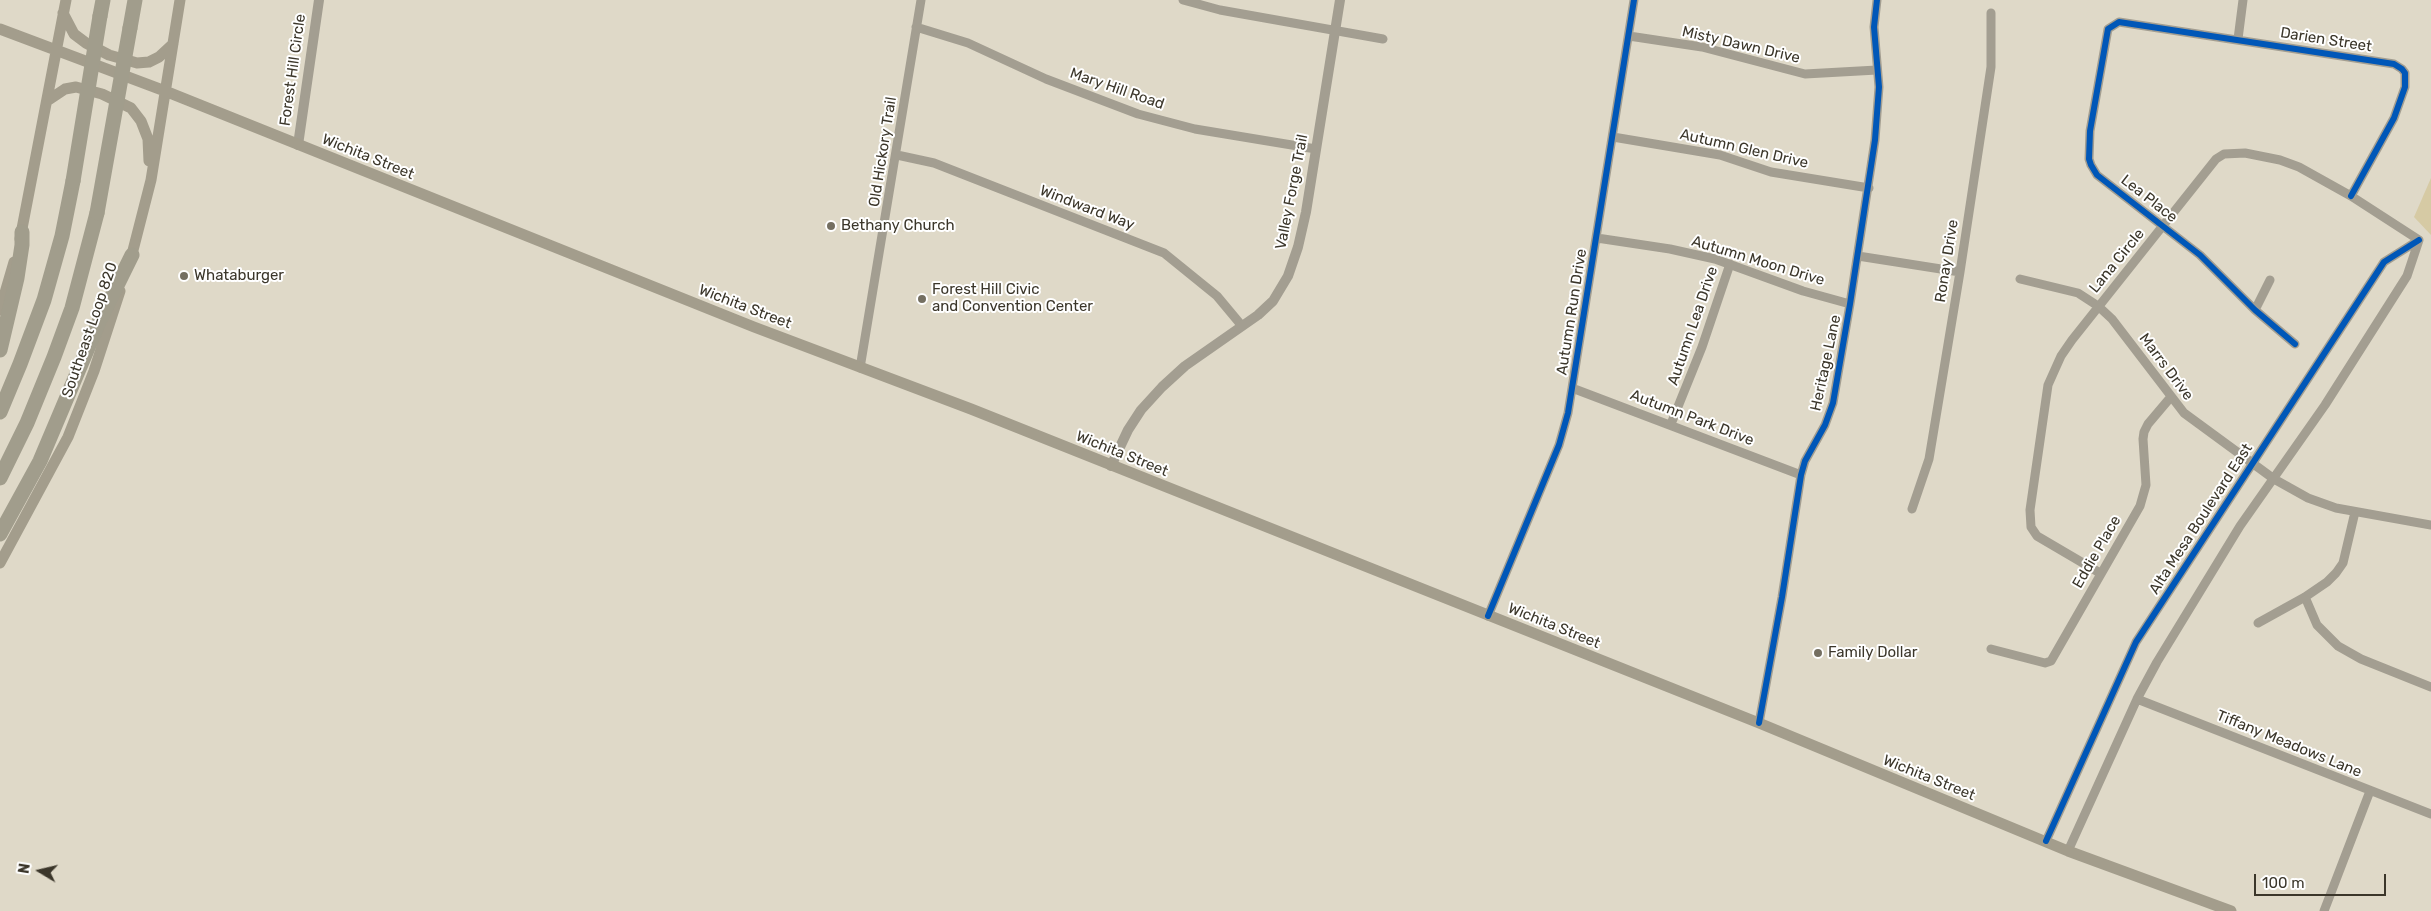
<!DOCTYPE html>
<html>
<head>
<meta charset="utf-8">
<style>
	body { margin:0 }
	#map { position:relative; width:2431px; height:911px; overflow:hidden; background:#dfd9c8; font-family:Rubik,sans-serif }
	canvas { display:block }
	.north { position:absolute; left:15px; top:846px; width:50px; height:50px; -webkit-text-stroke:4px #fff; paint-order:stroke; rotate:279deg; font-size:14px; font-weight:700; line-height:20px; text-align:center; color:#3b362a }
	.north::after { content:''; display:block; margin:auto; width:18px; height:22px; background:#3b362a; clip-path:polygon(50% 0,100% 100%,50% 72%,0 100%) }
	.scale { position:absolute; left:2254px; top:874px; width:132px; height:22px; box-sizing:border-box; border:2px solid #3b362a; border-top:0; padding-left:6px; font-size:15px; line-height:18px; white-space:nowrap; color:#3b362a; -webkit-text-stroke:4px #fff; paint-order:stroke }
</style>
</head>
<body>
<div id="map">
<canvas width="2431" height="911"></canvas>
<div class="north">N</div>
<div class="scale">100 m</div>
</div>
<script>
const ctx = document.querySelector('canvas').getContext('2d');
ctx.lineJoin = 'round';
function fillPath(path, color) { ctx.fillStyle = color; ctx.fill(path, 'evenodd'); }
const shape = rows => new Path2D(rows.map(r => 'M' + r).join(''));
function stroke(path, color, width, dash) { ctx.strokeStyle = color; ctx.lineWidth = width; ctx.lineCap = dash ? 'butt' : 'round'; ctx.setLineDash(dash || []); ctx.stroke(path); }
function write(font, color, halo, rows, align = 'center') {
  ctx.font = font + ' Rubik,sans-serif'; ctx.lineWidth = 4; ctx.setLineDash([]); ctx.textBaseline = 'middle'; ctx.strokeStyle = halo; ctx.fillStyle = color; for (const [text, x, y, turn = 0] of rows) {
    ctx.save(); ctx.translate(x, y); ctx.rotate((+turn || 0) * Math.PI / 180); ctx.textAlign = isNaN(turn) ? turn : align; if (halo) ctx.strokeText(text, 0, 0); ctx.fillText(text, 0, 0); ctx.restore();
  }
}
fillPath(shape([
	[2431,178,2431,235,2414,217]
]), '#d6caa4');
stroke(shape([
	[1183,0,1220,10,1383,39],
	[916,27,968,43,1046,79,1138,114,1195,129,1316,149],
	[1629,36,1702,47,1805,74,1877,70],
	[2238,39,2243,0],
	[1613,137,1720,155,1771,172,1869,188],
	[897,155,934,163,1164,253,1217,296,1242,326],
	[1597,238,1670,249,1715,259,1803,291,1850,304],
	[1858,256,1960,272],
	[2020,279,2078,293,2098,306,2112,319,2184,413,2274,479,2308,498,2336,508,2431,525],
	[2255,310,2270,280],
	[2295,344,2255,310,2200,255,2097,175,2091,165,2089,159,2090,131,2108,29,2119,22,2394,64,2402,69,2405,73,2405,87,2394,118,2351,196],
	[860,368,921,0],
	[1572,388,1801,475],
	[1671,424,1702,347,1730,264],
	[1912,509,1929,459,1960,272,1991,67,1991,13],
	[2100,573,2037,536,2031,527,2030,510,2048,385,2061,356,2072,340,2216,159,2224,154,2245,153,2280,160,2299,167,2351,196,2419,240],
	[2305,597,2317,625,2338,646,2361,659,2431,687],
	[1488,616,1559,445,1568,413,1634,0],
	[2258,623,2305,597,2327,582,2336,573,2343,563,2355,512],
	[1991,649,2045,663,2051,661,2140,506,2146,485,2143,439,2144,432,2148,424,2170,398],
	[2137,699,2431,814],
	[1759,723,1782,597,1801,475,1805,461,1825,425,1833,403,1850,304,1875,140,1879,87,1874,27,1877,0],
	[2046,841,2136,642,2384,262,2419,240],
	[2068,851,2137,699,2157,662,2240,526,2325,405,2407,276,2419,240],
	[2324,911,2370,791]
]), '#a39e91', 9);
stroke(shape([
	[298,145,319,0],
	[1111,466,1128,430,1141,410,1162,387,1185,366,1258,315,1273,301,1288,276,1298,247,1306,212,1340,0]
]), '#a39e91', 10);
stroke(shape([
	[63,13,74,34,86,43,109,55,137,63,149,62,159,57,173,44],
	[0,29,165,91,754,327,971,409,1759,723,2068,851,2231,911],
	[47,101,65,89,76,87,102,94,131,108,141,121,148,139,149,161],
	[20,239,66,0],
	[130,262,151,180,180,0],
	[0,310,14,262],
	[0,563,68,437,94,371,120,291]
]), '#a39d8c', 11);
stroke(shape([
	[100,16,103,0],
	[130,28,135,0],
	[0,350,17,278,22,245,22,232],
	[0,412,20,364,44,300,62,236,73,181],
	[0,478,27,423,54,357,72,308,97,213],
	[0,534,40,461,98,324,132,255]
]), '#a19d8c', 15);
stroke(shape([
	[73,181,100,16],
	[97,213,130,28]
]), '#a19d8c', 15);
stroke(shape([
	[2295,344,2255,310,2200,255,2097,175,2091,165,2089,159,2090,131,2108,29,2119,22,2394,64,2402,69,2405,73,2405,87,2394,118,2351,196],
	[1488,616,1559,445,1568,413,1634,0],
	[1759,723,1782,597,1801,475,1805,461,1825,425,1833,403,1850,304,1875,140,1879,87,1874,27,1877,0],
	[2046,841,2136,642,2384,262,2419,240]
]), '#0057b8', 6);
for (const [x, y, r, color] of [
	[831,226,5,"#746f61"],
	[184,276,5,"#746f61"],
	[922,299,5,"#746f61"],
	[1818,653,5,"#746f61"]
]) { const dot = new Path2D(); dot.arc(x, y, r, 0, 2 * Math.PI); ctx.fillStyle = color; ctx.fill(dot); stroke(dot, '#fff', 2); }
write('15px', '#3b362a', '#fff', [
	["Darien Street",2326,40,9],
	["Misty Dawn Drive",1741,45,13],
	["Forest Hill Circle",293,70,-82],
	["Mary Hill Road",1117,89,19],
	["Autumn Glen Drive",1744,149,13],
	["Old Hickory Trail",883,152,-81],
	["Wichita Street",368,157,22],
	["Valley Forge Trail",1292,192,-79],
	["Lea Place",2149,199,38],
	["Windward Way",1087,208,21],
	["Autumn Moon Drive",1758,261,17],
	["Ronay Drive",1947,261,-81],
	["Lana Circle",2117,261,-51],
	["Wichita Street",745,307,21],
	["Autumn Run Drive",1572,312,-81],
	["Autumn Lea Drive",1693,326,-71],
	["Southeast Loop 820",90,330,-71],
	["Heritage Lane",1826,363,-78],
	["Marrs Drive",2166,367,53],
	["Autumn Park Drive",1692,418,21],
	["Wichita Street",1122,454,22],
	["Alta Mesa Boulevard East",2201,519,-57],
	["Eddie Place",2097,552,-60],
	["Wichita Street",1554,626,22],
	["Tiffany Meadows Lane",2289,744,22],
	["Wichita Street",1929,778,22]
]);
write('15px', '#3b362a', '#fff', [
	["Bethany Church",841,226],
	["Whataburger",194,276],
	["Forest Hill Civic",932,290],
	["and Convention Center",932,307],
	["Family Dollar",1828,653]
], 'left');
</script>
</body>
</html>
